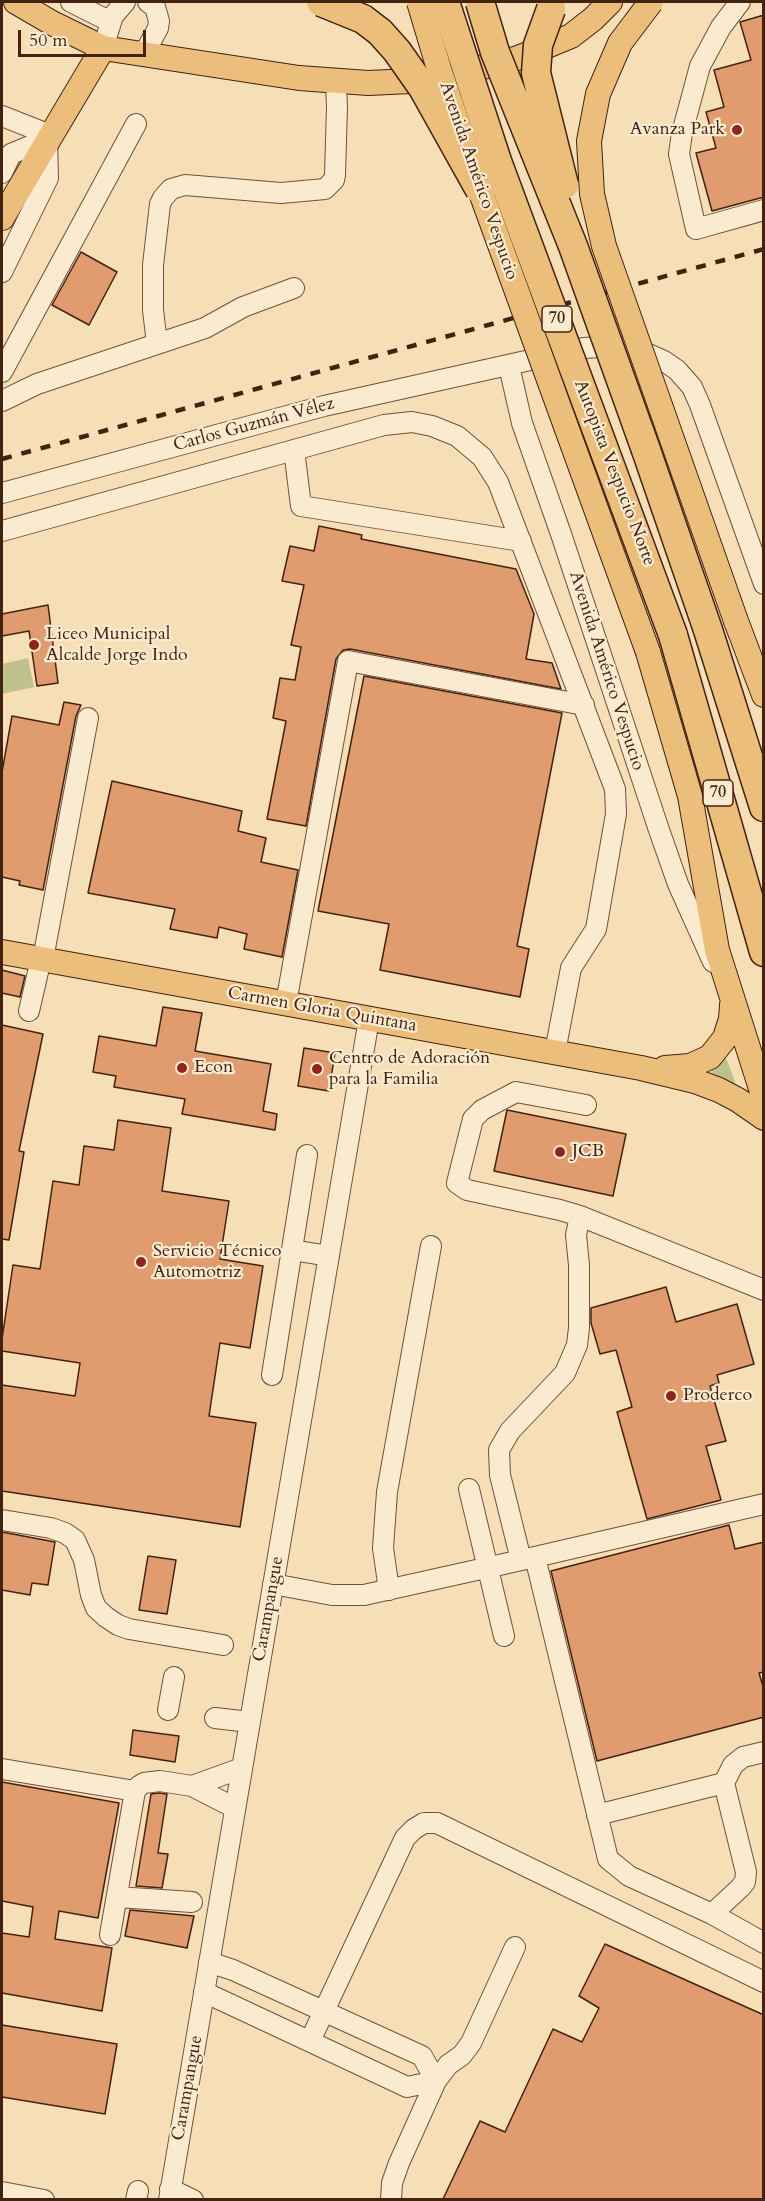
<!DOCTYPE html>
<html>
<head>
<meta charset="utf-8">
<style>
	body { margin:0 }
	#map { position:relative; width:765px; height:2201px; overflow:hidden; background:#f6deb6; font-family:Cardo,serif }
	canvas { display:block }
	.frame { position:absolute; inset:0; border:3px solid #442212; pointer-events:none }
	.scale { position:absolute; left:18px; top:30px; width:128px; height:27px; box-sizing:border-box; border:3px solid #442212; border-top:0; padding-left:8px; font-size:18px; line-height:21px; white-space:nowrap; color:#442212; -webkit-text-stroke:4px #f9ead0; paint-order:stroke }
</style>
</head>
<body>
<div id="map">
<canvas width="765" height="2201"></canvas>
<div class="frame"></div>
<div class="scale">50 m</div>
</div>
<script>
const ctx = document.querySelector('canvas').getContext('2d');
ctx.lineJoin = 'round';
function fillPath(path, color) { ctx.fillStyle = color; ctx.fill(path, 'evenodd'); }
const shape = rows => new Path2D(rows.map(r => 'M' + r).join(''));
function stroke(path, color, width, dash) { ctx.strokeStyle = color; ctx.lineWidth = width; ctx.lineCap = dash ? 'butt' : 'round'; ctx.setLineDash(dash || []); ctx.stroke(path); }
function write(font, color, halo, rows, align = 'center') {
  ctx.font = font + ' Cardo,serif'; ctx.lineWidth = 4.5; ctx.setLineDash([]); ctx.textBaseline = 'middle'; ctx.strokeStyle = halo; ctx.fillStyle = color; for (const [text, x, y, turn = 0] of rows) {
    ctx.save(); ctx.translate(x, y); ctx.rotate((+turn || 0) * Math.PI / 180); ctx.textAlign = isNaN(turn) ? turn : align; if (halo) ctx.strokeText(text, 0, 0); ctx.fillText(text, 0, 0); ctx.restore();
  }
}
fillPath(shape([
	[28,658,34,687,2,694,2,664],
	[726,1058,737,1087,710,1072]
]), '#bec18d');
const building = shape([
	[764,15,764,197,712,211,696,153,716,148,706,112,724,107,714,70,751,60,740,22,764,15],
	[81,252,117,272,89,325,52,305,81,252],
	[319,526,362,535,361,539,516,569,534,614,526,659,552,663,561,689,350,649,343,650,336,659,306,826,267,819,286,721,273,718,280,678,295,680,301,647,291,645,304,585,282,581,290,546,314,551,319,526],
	[48,605,58,683,37,686,29,631,2,636,2,614,48,605],
	[364,676,562,713,517,946,529,949,520,997,380,970,389,924,318,911,364,676],
	[64,702,81,705,76,716,43,890,19,885,20,881,2,877,2,772,12,716,59,725,64,702],
	[112,781,242,811,238,831,266,838,261,862,298,870,282,957,244,949,247,934,219,927,217,938,170,929,175,909,88,893,112,781],
	[2,970,25,976,20,997,2,993,2,970],
	[163,1007,202,1013,195,1051,271,1064,263,1111,277,1114,275,1130,182,1114,185,1099,114,1087,116,1076,93,1072,99,1036,156,1046,163,1007],
	[2,1025,43,1034,19,1151,24,1152,9,1240,2,1239,2,1025],
	[304,1048,335,1053,329,1091,298,1086,304,1048],
	[507,1110,626,1134,613,1196,494,1171,507,1110],
	[118,1120,171,1128,162,1191,229,1201,220,1259,263,1266,250,1348,220,1343,209,1416,256,1423,240,1527,2,1491,2,1385,75,1396,80,1363,2,1351,2,1339,13,1265,40,1269,53,1181,79,1185,84,1146,114,1150,118,1120],
	[666,1287,676,1322,737,1304,754,1364,717,1375,719,1383,710,1386,726,1441,706,1446,721,1500,647,1519,617,1412,632,1407,616,1350,600,1354,591,1323,591,1308,666,1287],
	[729,1525,735,1549,764,1542,764,1672,759,1673,764,1690,764,1717,597,1761,551,1571,729,1525],
	[2,1532,55,1542,48,1585,32,1583,30,1595,2,1590,2,1532],
	[148,1556,176,1560,167,1614,139,1610,148,1556],
	[133,1730,179,1736,175,1762,130,1755,133,1730],
	[2,1782,119,1803,98,1918,59,1911,55,1939,112,1948,102,2011,2,1993,2,1933,29,1937,33,1907,2,1901,2,1782],
	[159,1793,167,1794,158,1853,168,1854,162,1888,136,1886,151,1794,159,1793],
	[130,1910,194,1916,187,1948,125,1936,130,1910],
	[605,1944,764,2015,764,2199,443,2199,480,2121,505,2132,553,2029,582,2042,599,2008,579,1996,605,1944],
	[2,2025,117,2044,105,2114,2,2097,2,2025]
]);
fillPath(building, '#e09b6f');
stroke(building, '#442212', 1.5);
const minor = shape([
	[71,2,111,22],
	[740,2,721,27,700,66,682,133,679,154,696,229,764,210],
	[103,48,113,16,125,2],
	[144,54,158,28,159,21,155,7,148,2],
	[2,116,50,135],
	[2,173,11,154,47,139,48,178,2,272],
	[157,344,153,310,153,265,160,204,163,198,171,189,185,185,281,193,325,189,334,180,335,175,337,107,336,82],
	[509,366,522,423,561,534,659,830,678,884,713,962],
	[2,372,136,124],
	[2,401,37,384,205,328,243,307,294,288],
	[294,450,301,506,521,541],
	[2,493,324,406,584,348,615,346,644,352,664,361,677,370,692,387,700,405,764,584],
	[2,531,384,425,412,422,432,426,457,436,482,457,498,482,615,789,616,814,596,929,571,968,555,1052],
	[43,959,88,718],
	[286,1003,348,661,584,705],
	[29,1011,41,959],
	[586,1105,516,1092,482,1110,473,1119,457,1183,467,1190,560,1210,580,1216,764,1290],
	[292,1250,329,1256],
	[272,1375,307,1155],
	[469,1489,504,1636],
	[2,1520,51,1528,65,1533,75,1540,84,1560,91,1595,96,1608,106,1617,118,1625,129,1629,223,1645],
	[535,1557,608,1859,629,1876,712,1914,764,1943],
	[521,1560,500,1475,499,1450,510,1431,565,1373,577,1345,579,1328,579,1265,576,1235,580,1216],
	[273,1584,332,1595,364,1595,535,1557,764,1504],
	[389,1590,383,1548,387,1492,431,1246],
	[168,1710,174,1677],
	[215,1718,250,1722],
	[2,1769,135,1791],
	[192,1786,242,1768],
	[597,1815,724,1783],
	[117,1897,192,1902],
	[712,1914,740,1888,745,1882,746,1872,724,1783,733,1765,743,1757,764,1752],
	[110,1935,135,1791,139,1786,144,1783,160,1781,192,1786,235,1808],
	[204,1992,407,2087,436,2081,422,2056,233,1970,209,1962],
	[310,2041,405,1838,414,1829,424,1823,437,1823,764,1982],
	[170,2189,193,2200],
	[2,2192,44,2200],
	[136,2200,138,2191],
	[169,2200,369,1019],
	[391,2200,392,2183,399,2163,436,2081,448,2065,462,2055,471,2043,515,1947]
]);
const major = shape([
	[16,2,52,23,103,48,299,78,368,83,433,80,518,58,571,36,593,19,610,2],
	[2,218,103,48],
	[736,621,764,695],
	[648,652,690,796,717,950,764,1098],
	[2,952,641,1068,695,1081,719,1090,738,1100,764,1118],
	[665,1068,690,1066,710,1057,725,1038,731,1019,732,1005]
]);
const highway = shape([
	[646,450,708,630,764,807],
	[673,635,764,952]
]);
stroke(minor, '#70513b', 22);
stroke(major, '#442212', 26);
stroke(highway, '#442212', 31);
stroke(minor, '#f9ead0', 20);
stroke(major, '#ebbf7b', 24);
stroke(highway, '#ebbf7b', 28);
stroke(shape([
	[2,459,764,249]
]), '#442212', 4.5, [10, 10]);
const majorBridge = shape([
	[419,2,439,69,480,190,648,652],
	[651,2,620,43,598,94,589,141,592,194,604,246,736,621]
]);
const highwayBridge = shape([
	[321,2,363,19,380,32,397,51,423,88,480,190],
	[445,2,498,164,673,635],
	[480,2,495,52,573,246,646,450],
	[551,9,538,45,536,73,564,185]
]);
stroke(majorBridge, '#442212', 26, []);
stroke(highwayBridge, '#442212', 31, []);
stroke(majorBridge, '#ebbf7b', 24);
stroke(highwayBridge, '#ebbf7b', 28);
for (const [x, y, r, color] of [
	[737,130,6,"#8f2418"],
	[34,645,6,"#8f2418"],
	[182,1068,6,"#8f2418"],
	[317,1069,6,"#8f2418"],
	[560,1152,6,"#8f2418"],
	[141,1262,6,"#8f2418"],
	[671,1396,6,"#8f2418"]
]) { const dot = new Path2D(); dot.arc(x, y, r, 0, 2 * Math.PI); ctx.fillStyle = color; ctx.fill(dot); stroke(dot, '#f9ead0', 2); }
for (const [x, y, w] of [
	[557,319,30],
	[718,793,30]
]) { const box = new Path2D(); box.roundRect(x - w / 2, y - 13, w, 26, 4.5); ctx.fillStyle = '#f9ead0'; ctx.fill(box); stroke(box, '#442212', 1.5); }
write('bold 16px', '#442212', null, [
	["70",557,319],
	["70",718,793]
]);
write('18px', '#442212', '#f9ead0', [
	["Avanza Park",725,130,"right"],
	["Liceo Municipal",46,635],
	["Alcalde Jorge Indo",46,656],
	["Centro de Adoración",329,1059],
	["para la Familia",329,1080],
	["Econ",194,1068],
	["JCB",572,1152],
	["Servicio Técnico",153,1252],
	["Automotriz",153,1273],
	["Proderco",683,1396]
], 'left');
write('18px', '#442212', '#f9ead0', [
	["Avenida Américo Vespucio",478,181,71],
	["Carlos Guzmán Vélez",254,425,-15],
	["Autopista Vespucio Norte",614,473,69],
	["Avenida Américo Vespucio",606,671,72],
	["Carmen Gloria Quintana",322,1010,10],
	["Carampangue",269,1609,-80],
	["Carampangue",188,2088,-80]
]);
</script>
</body>
</html>
